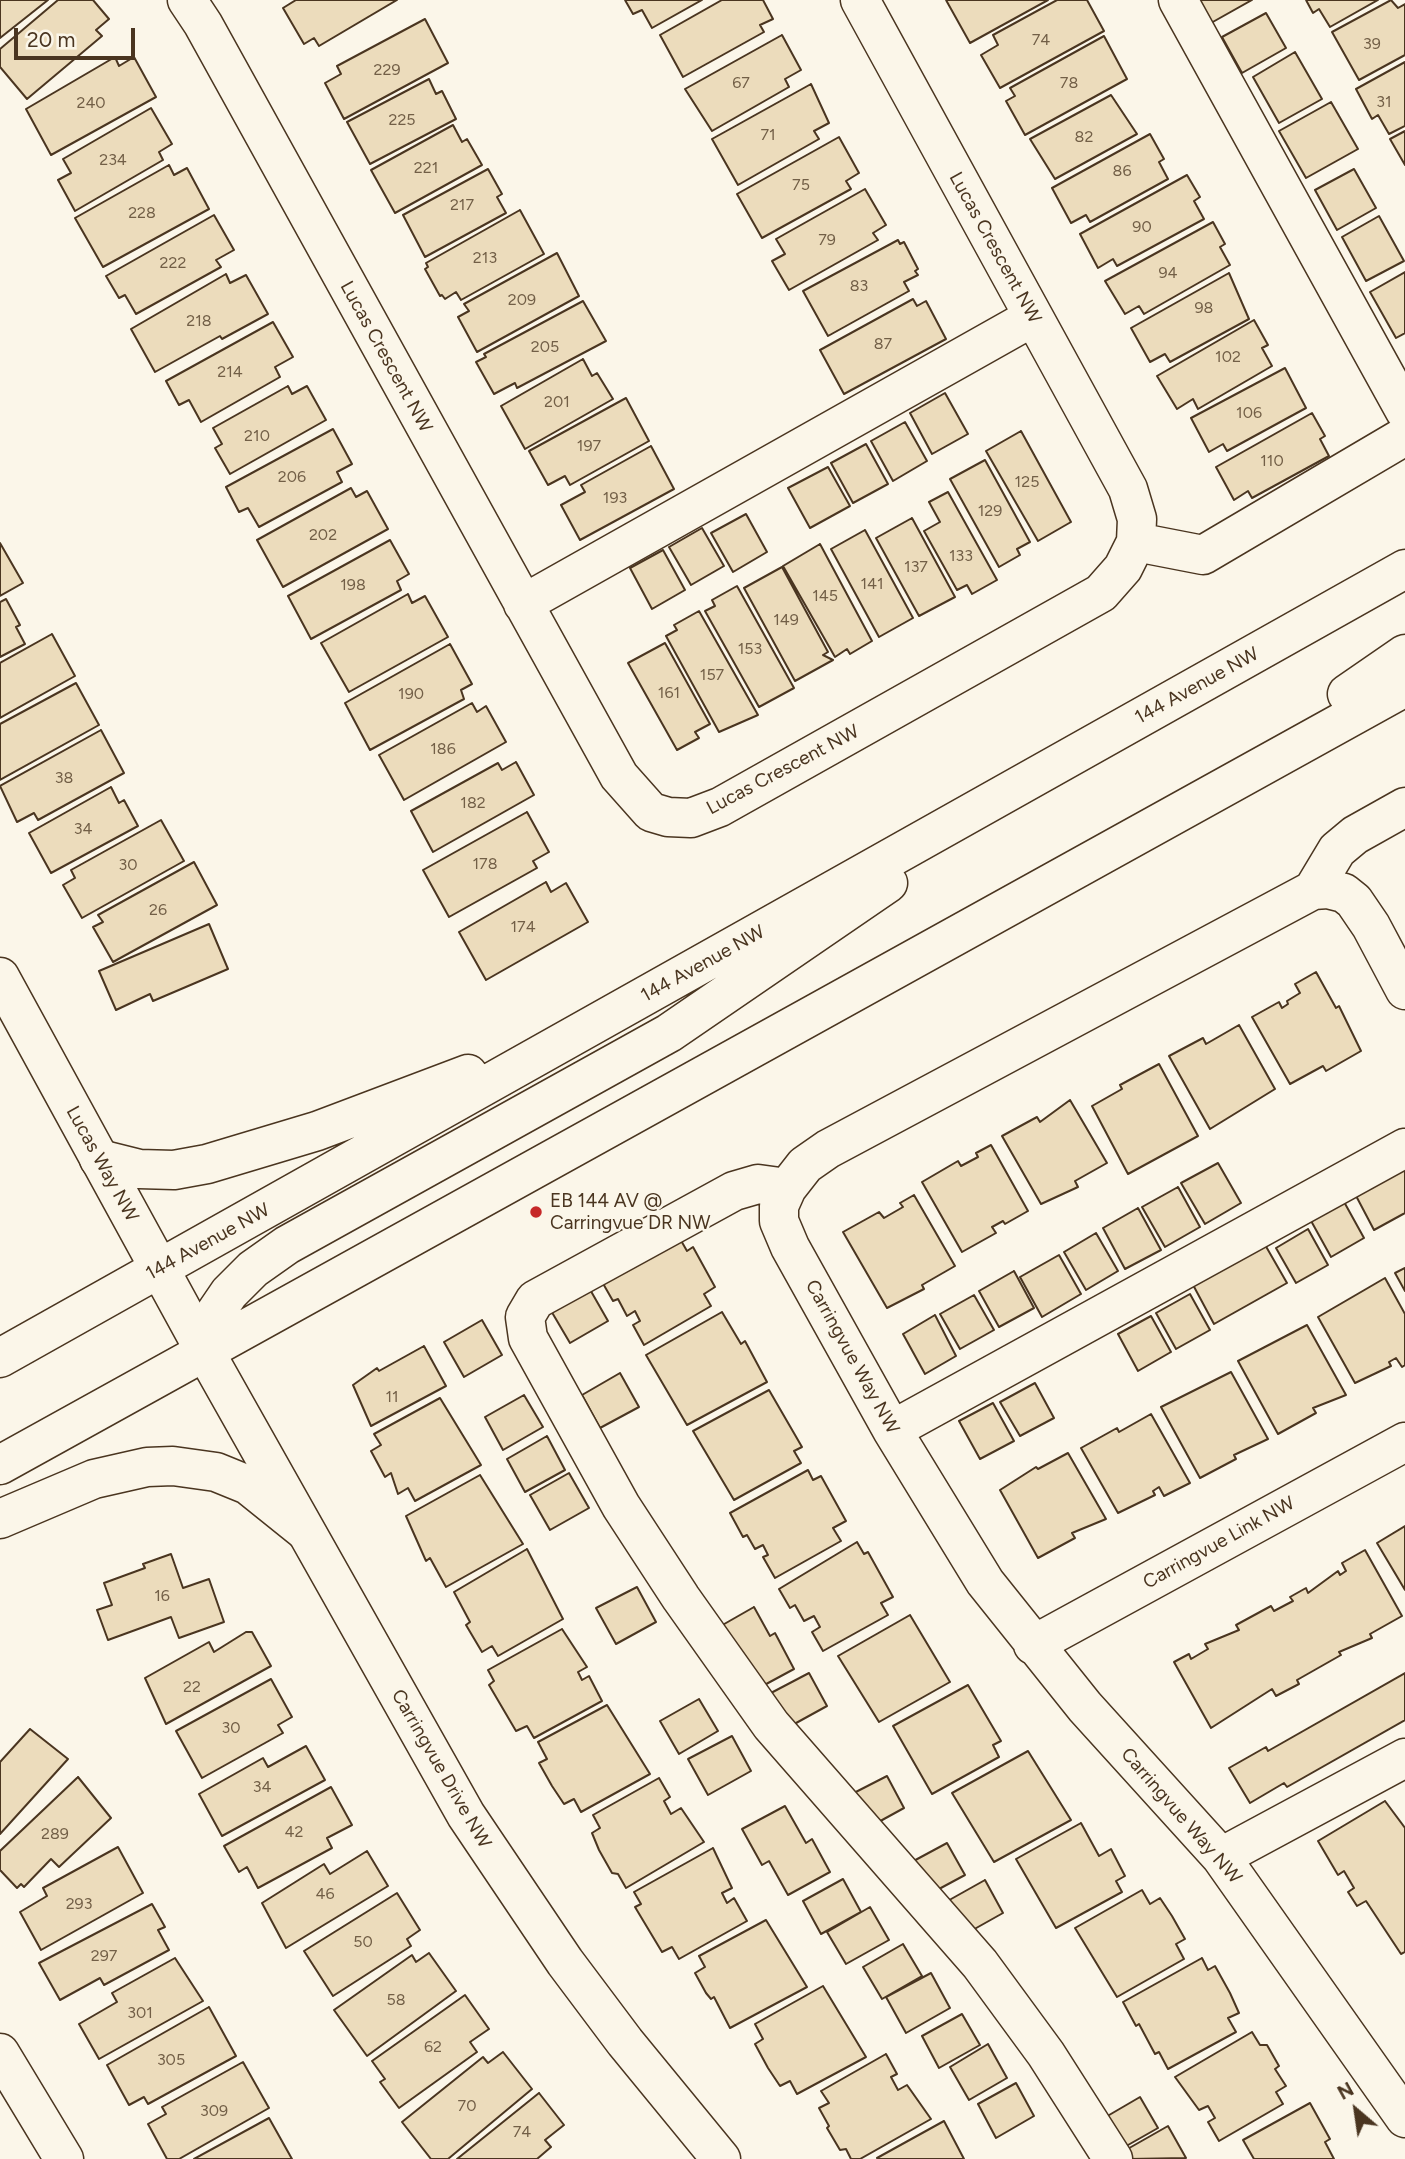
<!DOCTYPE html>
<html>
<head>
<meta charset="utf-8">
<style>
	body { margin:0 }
	#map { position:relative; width:1405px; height:2159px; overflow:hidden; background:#fbf6e9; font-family:Figtree,sans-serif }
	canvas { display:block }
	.north { position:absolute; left:1321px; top:2075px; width:70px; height:70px; -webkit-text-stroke:5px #fbf6e9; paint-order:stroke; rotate:331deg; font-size:19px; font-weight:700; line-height:28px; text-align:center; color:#4a3520 }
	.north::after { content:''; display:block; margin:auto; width:24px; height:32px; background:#4a3520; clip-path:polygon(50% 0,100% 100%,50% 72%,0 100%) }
	.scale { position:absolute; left:14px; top:28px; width:121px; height:32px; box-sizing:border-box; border:4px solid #4a3520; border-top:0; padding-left:9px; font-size:21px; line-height:24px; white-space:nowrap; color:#4a3520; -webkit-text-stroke:5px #fbf6e9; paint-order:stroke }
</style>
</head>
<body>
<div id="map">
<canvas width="1405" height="2159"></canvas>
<div class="north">N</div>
<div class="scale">20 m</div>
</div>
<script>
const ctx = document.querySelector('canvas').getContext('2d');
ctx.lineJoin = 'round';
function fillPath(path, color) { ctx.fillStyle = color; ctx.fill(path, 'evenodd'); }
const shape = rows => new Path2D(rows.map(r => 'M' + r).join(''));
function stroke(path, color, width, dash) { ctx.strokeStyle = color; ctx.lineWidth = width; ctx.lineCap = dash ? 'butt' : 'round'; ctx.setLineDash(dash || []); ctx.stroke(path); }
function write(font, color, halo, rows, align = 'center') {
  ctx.font = font + ' Figtree,sans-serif'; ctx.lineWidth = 5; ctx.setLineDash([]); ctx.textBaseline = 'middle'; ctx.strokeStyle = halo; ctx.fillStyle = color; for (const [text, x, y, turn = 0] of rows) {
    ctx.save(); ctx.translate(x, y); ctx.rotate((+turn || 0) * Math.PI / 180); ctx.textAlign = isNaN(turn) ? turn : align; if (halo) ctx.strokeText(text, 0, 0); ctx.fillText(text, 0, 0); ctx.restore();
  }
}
const building = shape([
	[0,0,48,0,0,38,0,0],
	[58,0,93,0,109,19,96,30,102,36,27,99,0,67,0,49,58,0],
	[296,0,397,0,319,46,314,38,304,44,283,8,296,0],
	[625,0,702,0,652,28,642,10,633,14,625,0],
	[722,0,763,0,773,19,760,25,764,32,683,77,660,35,722,0],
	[946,0,1048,0,970,43,946,0],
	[1057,0,1087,0,1104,31,1000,88,981,55,998,45,993,35,1057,0],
	[1198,0,1252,0,1211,23,1198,0],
	[1306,0,1378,0,1330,27,1319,9,1313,13,1306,0],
	[1391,0,1398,8,1405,4,1405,55,1359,80,1332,32,1391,0],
	[1266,13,1286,48,1242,73,1222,37,1266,13],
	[425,19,448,63,344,119,325,83,341,74,337,66,425,19],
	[782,35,801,70,785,79,789,87,712,131,685,89,782,35],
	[1104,36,1127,79,1025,135,1006,101,1015,96,1010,88,1104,36],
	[1295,52,1322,99,1279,123,1253,77,1295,52],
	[115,57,119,66,134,57,156,97,51,155,26,109,115,57],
	[1405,62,1405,126,1389,134,1378,115,1372,119,1356,89,1405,62],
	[429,79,436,94,442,91,456,119,370,164,347,122,429,79],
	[811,84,829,123,814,131,819,139,738,185,712,139,811,84],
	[1111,95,1137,134,1055,179,1030,139,1111,95],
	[1331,102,1358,149,1306,178,1279,131,1331,102],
	[151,108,172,144,159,152,163,160,75,211,58,180,71,173,63,159,151,108],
	[453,125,462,142,467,139,482,165,395,213,371,170,453,125],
	[1405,131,1405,165,1390,139,1405,131],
	[1150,134,1164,159,1159,162,1168,179,1090,222,1086,215,1071,223,1052,188,1150,134],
	[839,137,859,173,846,181,851,189,762,238,737,194,839,137],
	[169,165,174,175,187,168,209,209,103,267,75,218,169,165],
	[488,169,502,194,497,197,506,213,425,257,403,215,488,169],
	[1354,169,1376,208,1337,230,1315,190,1354,169],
	[1187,175,1200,197,1194,201,1204,219,1117,266,1113,259,1098,268,1080,234,1187,175],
	[865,189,886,225,873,233,878,240,789,290,772,261,785,254,776,239,865,189],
	[520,210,544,254,461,300,456,292,445,299,442,295,440,296,425,269,428,267,426,263,520,210],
	[214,215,234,250,216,260,221,267,136,314,125,295,119,298,106,276,214,215],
	[1379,216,1404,261,1366,281,1342,237,1379,216],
	[1213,222,1225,244,1220,247,1230,265,1144,314,1139,306,1125,314,1105,281,1213,222],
	[898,240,900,244,904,242,918,269,915,271,918,275,904,282,909,291,828,336,803,291,898,240],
	[557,253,579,296,477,352,458,317,469,311,464,304,557,253],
	[1405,272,1405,333,1396,338,1370,292,1405,272],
	[1229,273,1249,319,1170,362,1165,354,1150,362,1131,328,1229,273],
	[226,274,230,283,246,275,268,314,222,339,220,336,155,372,131,329,226,274],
	[913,299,917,306,926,301,946,339,844,394,820,350,913,299],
	[583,301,606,341,517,388,515,383,494,394,476,362,486,357,484,354,583,301],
	[1254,320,1268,345,1262,348,1272,366,1198,409,1193,399,1177,409,1157,376,1254,320],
	[273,322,293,357,275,367,280,377,201,422,189,400,179,405,166,381,273,322],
	[583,359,592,376,597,373,613,399,525,449,501,406,583,359],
	[1285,368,1306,408,1227,451,1223,444,1209,452,1191,418,1285,368],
	[288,386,292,394,307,386,326,420,230,474,215,448,222,444,213,428,288,386],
	[945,393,968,434,932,454,910,413,945,393],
	[626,398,649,441,570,485,565,476,548,485,529,451,626,398],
	[1312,413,1325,436,1320,439,1329,456,1252,498,1248,491,1234,500,1216,467,1312,413],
	[905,422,927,461,893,481,871,441,905,422],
	[333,429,352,464,337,472,342,482,259,527,248,508,239,512,226,487,333,429],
	[1021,431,1071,522,1038,541,986,451,1021,431],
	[866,444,888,484,853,503,831,463,866,444],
	[651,446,674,489,580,540,561,505,585,492,581,485,651,446],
	[985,460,1030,542,1017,549,1020,555,999,567,950,479,985,460],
	[828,467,850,506,810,528,788,488,828,467],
	[351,488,356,497,367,491,388,529,283,587,257,540,351,488],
	[948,492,997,580,972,594,967,585,957,590,924,531,940,522,929,502,948,492],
	[746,514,767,552,733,572,711,533,746,514],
	[912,518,955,597,919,616,876,538,912,518],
	[702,528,724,566,691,585,669,547,702,528],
	[865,530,913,618,879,637,831,549,865,530],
	[390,540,409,574,397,581,401,590,311,639,288,596,390,540],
	[0,543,23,583,0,596,0,543],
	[820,544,872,641,850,654,847,649,835,657,783,566,820,544],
	[663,550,685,590,652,609,630,568,663,550],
	[782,567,828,652,823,655,833,660,795,681,744,588,782,567],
	[737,586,794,688,759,707,705,611,715,606,712,600,737,586],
	[408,594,412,603,425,596,448,637,349,692,321,643,408,594],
	[6,599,20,625,16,627,25,644,0,657,0,602,6,599],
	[699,611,758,715,719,732,666,636,677,630,674,625,699,611],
	[52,634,75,676,0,718,0,663,52,634],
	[665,643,710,724,695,732,699,738,677,750,628,663,665,643],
	[450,644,472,684,461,690,464,699,370,750,345,703,450,644],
	[76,683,99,725,0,780,0,724,76,683],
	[472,703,477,712,486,706,506,742,404,800,379,755,472,703],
	[101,730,124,773,38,820,34,813,17,822,0,786,101,730],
	[516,762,534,795,433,852,411,811,498,763,502,770,516,762],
	[111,787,119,803,124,800,138,826,51,873,29,833,111,787],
	[527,812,549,852,533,861,537,868,449,917,423,870,527,812],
	[161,820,184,861,82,918,63,885,75,878,71,870,161,820],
	[194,862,217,905,113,962,93,927,103,922,98,915,194,862],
	[546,882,551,892,566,883,588,922,486,980,459,932,546,882],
	[209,924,228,969,153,1001,150,994,116,1010,99,971,209,924],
	[1316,972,1336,1008,1339,1006,1361,1051,1326,1071,1323,1066,1290,1084,1252,1017,1279,1002,1282,1008,1288,1004,1287,1001,1300,993,1295,984,1316,972],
	[1239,1025,1275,1089,1210,1129,1169,1056,1203,1038,1206,1044,1239,1025],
	[1159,1064,1198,1136,1128,1174,1092,1106,1122,1089,1120,1085,1159,1064],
	[1070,1100,1107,1163,1075,1181,1078,1187,1041,1204,1002,1136,1037,1117,1040,1122,1070,1100],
	[991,1145,1028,1211,1005,1224,1003,1221,992,1227,996,1233,962,1252,922,1182,958,1161,961,1166,978,1157,976,1153,991,1145],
	[1218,1163,1241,1203,1205,1224,1181,1183,1218,1163],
	[1405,1165,1405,1213,1374,1230,1354,1192,1405,1165],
	[1178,1187,1200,1227,1165,1247,1142,1207,1178,1187],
	[914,1195,955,1266,922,1285,924,1289,887,1308,843,1232,879,1212,884,1218,903,1207,900,1203,914,1195],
	[1343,1200,1364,1238,1331,1257,1310,1219,1343,1200],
	[1138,1208,1161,1250,1125,1269,1103,1228,1138,1208],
	[1308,1229,1328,1265,1296,1283,1276,1248,1308,1229],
	[1096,1233,1118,1271,1086,1290,1064,1252,1096,1233],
	[679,1237,687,1251,693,1247,715,1287,704,1294,711,1306,644,1345,633,1325,640,1321,635,1311,627,1316,618,1299,613,1301,601,1280,679,1237],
	[1264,1243,1287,1283,1214,1324,1192,1283,1264,1243],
	[1059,1255,1081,1294,1042,1317,1020,1277,1059,1255],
	[1405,1268,1405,1291,1395,1273,1405,1268],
	[1014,1271,1034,1308,999,1327,979,1291,1014,1271],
	[1385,1278,1405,1314,1405,1365,1402,1367,1396,1358,1389,1362,1391,1366,1355,1383,1318,1317,1385,1278],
	[588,1286,608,1321,570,1343,550,1309,588,1286],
	[1190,1294,1210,1330,1176,1349,1156,1313,1190,1294],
	[974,1295,994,1330,960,1349,940,1314,974,1295],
	[722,1312,741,1344,745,1341,767,1382,687,1425,646,1355,722,1312],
	[935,1315,956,1356,925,1374,903,1334,935,1315],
	[1151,1316,1171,1352,1138,1371,1118,1334,1151,1316],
	[482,1320,502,1355,464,1377,444,1342,482,1320],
	[1307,1325,1346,1395,1313,1408,1316,1413,1278,1434,1238,1361,1307,1325],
	[424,1346,446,1386,371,1426,353,1385,377,1368,379,1371,424,1346],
	[1231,1372,1268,1439,1234,1455,1236,1459,1200,1478,1161,1407,1231,1372],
	[620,1373,639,1407,600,1428,582,1395,620,1373],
	[1035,1383,1054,1418,1020,1436,1000,1402,1035,1383],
	[769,1390,802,1447,794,1451,801,1463,734,1500,693,1431,769,1390],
	[524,1395,543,1427,503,1450,485,1417,524,1395],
	[440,1398,481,1465,415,1501,408,1488,398,1494,391,1473,385,1477,371,1451,381,1445,374,1434,440,1398],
	[993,1403,1014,1441,980,1459,959,1421,993,1403],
	[1151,1414,1190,1483,1164,1496,1159,1487,1153,1491,1155,1495,1118,1513,1081,1448,1117,1428,1119,1432,1151,1414],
	[547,1436,565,1470,525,1492,507,1459,547,1436],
	[1068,1453,1106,1519,1072,1533,1075,1538,1038,1558,1000,1490,1036,1467,1038,1469,1068,1453],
	[808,1470,813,1480,821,1476,846,1521,833,1528,841,1541,775,1578,763,1557,768,1555,763,1545,755,1549,747,1535,743,1537,730,1513,808,1470],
	[569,1473,589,1508,550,1530,530,1495,569,1473],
	[480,1475,523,1544,446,1587,430,1558,426,1561,406,1516,480,1475],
	[1405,1526,1405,1590,1377,1543,1405,1526],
	[857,1542,864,1554,868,1552,893,1597,881,1603,888,1615,823,1651,812,1632,820,1627,814,1616,804,1621,795,1605,790,1608,779,1589,857,1542],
	[527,1549,563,1619,498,1656,492,1646,482,1652,466,1625,470,1622,454,1592,527,1549],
	[1365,1550,1402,1616,1370,1634,1372,1638,1339,1652,1341,1655,1297,1680,1299,1684,1276,1696,1272,1689,1211,1728,1174,1662,1189,1654,1191,1659,1208,1649,1205,1644,1239,1630,1236,1625,1271,1606,1274,1611,1293,1601,1290,1597,1306,1588,1308,1593,1338,1571,1340,1575,1346,1571,1342,1563,1365,1550],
	[171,1554,183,1588,209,1579,224,1622,179,1638,171,1617,108,1640,97,1610,112,1605,104,1583,145,1568,143,1564,171,1554],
	[637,1587,656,1622,616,1644,596,1608,637,1587],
	[754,1607,770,1636,775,1633,794,1669,757,1689,719,1627,754,1607],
	[910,1615,950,1682,879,1722,838,1656,910,1615],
	[562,1629,587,1667,578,1672,582,1680,589,1676,602,1701,534,1738,527,1726,516,1731,489,1685,494,1681,488,1670,562,1629],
	[246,1632,252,1632,271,1666,166,1724,145,1678,209,1642,214,1652,246,1632],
	[809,1673,827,1706,787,1728,769,1694,809,1673],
	[1405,1673,1405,1720,1287,1787,1284,1783,1250,1803,1229,1768,1266,1747,1268,1751,1405,1673],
	[271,1679,292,1717,278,1725,283,1733,202,1778,176,1731,271,1679],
	[968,1685,1001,1741,993,1745,999,1757,932,1794,893,1726,968,1685],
	[699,1699,718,1731,679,1754,660,1721,699,1699],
	[607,1705,650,1774,581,1812,574,1799,564,1804,552,1786,539,1763,547,1759,538,1742,607,1705],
	[30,1729,68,1759,0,1834,0,1762,30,1729],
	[732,1736,751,1771,708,1795,688,1759,732,1736],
	[306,1746,325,1780,222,1836,199,1794,263,1758,268,1767,306,1746],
	[1028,1751,1071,1820,994,1862,952,1793,1028,1751],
	[887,1776,904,1808,864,1830,846,1797,887,1776],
	[78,1777,111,1818,59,1867,51,1859,24,1887,21,1884,17,1888,0,1870,0,1851,78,1777],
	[659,1778,670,1797,664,1801,671,1814,681,1808,704,1842,626,1888,618,1874,612,1873,599,1850,592,1833,600,1828,593,1815,659,1778],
	[331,1787,352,1825,327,1838,332,1848,258,1888,247,1867,239,1872,224,1846,331,1787],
	[1385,1801,1405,1828,1405,1952,1401,1954,1366,1901,1357,1906,1348,1892,1354,1888,1344,1871,1338,1875,1318,1841,1385,1801],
	[785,1806,806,1843,812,1839,830,1872,788,1895,769,1861,762,1865,742,1829,785,1806],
	[1081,1823,1099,1856,1111,1849,1125,1876,1116,1881,1122,1892,1056,1928,1016,1859,1081,1823],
	[947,1843,965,1875,926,1896,908,1864,947,1843],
	[118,1847,143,1893,41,1950,20,1912,47,1896,43,1888,118,1847],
	[713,1848,732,1888,722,1893,727,1903,734,1898,747,1921,679,1959,672,1947,662,1952,635,1907,641,1904,634,1892,713,1848],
	[367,1851,388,1886,286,1948,262,1903,324,1864,330,1874,367,1851],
	[843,1879,861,1912,821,1934,803,1901,843,1879],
	[985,1880,1003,1913,962,1936,944,1903,985,1880],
	[1142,1890,1150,1904,1160,1898,1172,1916,1185,1939,1176,1944,1184,1959,1117,1997,1075,1928,1142,1890],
	[397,1893,420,1930,407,1939,411,1946,333,1996,304,1951,397,1893],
	[152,1904,165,1927,158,1930,169,1950,104,1985,100,1978,60,2000,39,1963,152,1904],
	[870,1907,889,1940,846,1964,827,1932,870,1907],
	[766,1920,807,1987,730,2028,714,1997,711,1999,706,1993,695,1973,705,1967,699,1956,766,1920],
	[903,1944,922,1976,882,1999,863,1967,903,1944],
	[429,1953,456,1991,367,2056,334,2010,412,1955,416,1962,429,1953],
	[175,1958,203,2001,99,2059,79,2024,117,2002,112,1993,175,1958],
	[1202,1958,1208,1970,1215,1966,1230,1993,1239,2013,1228,2018,1236,2032,1168,2069,1159,2052,1155,2054,1139,2024,1136,2026,1123,2002,1202,1958],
	[931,1973,950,2008,906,2033,886,1997,931,1973],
	[823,1986,866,2057,797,2094,790,2081,780,2086,768,2068,755,2044,763,2039,755,2024,823,1986],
	[465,1995,489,2029,470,2042,477,2052,399,2108,380,2082,385,2079,372,2061,465,1995],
	[209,2007,236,2056,148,2104,144,2097,129,2105,107,2065,209,2007],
	[962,2014,980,2045,939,2068,922,2036,962,2014],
	[1252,2032,1260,2045,1267,2045,1279,2066,1275,2069,1286,2086,1276,2092,1283,2104,1219,2141,1208,2122,1215,2118,1208,2106,1199,2110,1175,2077,1252,2032],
	[988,2044,1007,2078,969,2100,950,2067,988,2044],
	[503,2052,532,2089,448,2159,431,2159,402,2122,483,2057,488,2063,503,2052],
	[886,2054,897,2074,891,2077,898,2090,907,2085,931,2119,860,2159,851,2159,846,2149,840,2150,827,2128,829,2126,819,2108,829,2103,821,2091,886,2054],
	[243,2062,269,2108,179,2159,167,2159,148,2124,166,2114,162,2107,243,2062],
	[1016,2083,1034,2116,996,2138,978,2104,1016,2083],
	[539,2093,564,2125,545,2140,551,2147,537,2159,457,2159,539,2093],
	[1140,2097,1158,2128,1121,2149,1104,2118,1140,2097],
	[1310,2103,1330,2139,1325,2142,1334,2159,1254,2159,1243,2140,1310,2103],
	[269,2118,292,2159,194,2159,269,2118],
	[944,2121,964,2159,878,2159,877,2158,944,2121],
	[1168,2126,1186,2158,1129,2159,1124,2151,1168,2126]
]);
fillPath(building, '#ecdcbc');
stroke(building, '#4a3520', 2);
const minor = shape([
	[187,0,203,24,619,776,651,812,668,817,691,818,720,807,1101,593,1123,568,1136,542,1137,519,1128,489,860,0],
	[1178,0,1405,411],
	[1136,542,1203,555,1405,436],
	[523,604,1033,317],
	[1313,890,1337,850,1355,835,1405,807],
	[0,977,204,1350,466,1815,565,1962,625,2042,721,2159],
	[1405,990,1371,926,1354,901,1344,893,1328,889,1313,890,828,1149,805,1165,787,1188,779,1206,779,1221,790,1247,892,1430,985,1582,1085,1707,1221,1857,1405,2118],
	[787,1188,758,1184,734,1191,535,1300,525,1317,528,1338,621,1506,681,1598,771,1725,980,1964,1046,2054,1113,2159],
	[892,1430,1405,1148],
	[1033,1645,1405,1442],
	[1221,1857,1405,1758],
	[0,2053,64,2159]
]);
const major = shape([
	[1347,694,1405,654],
	[99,1159,139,1169,174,1170,207,1164,317,1131,468,1074],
	[204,1350,214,1315,229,1293,253,1269,287,1245,669,1033,888,883],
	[0,1358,1405,569],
	[0,1465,1405,687],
	[0,1519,94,1479,147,1467,173,1466,216,1472,248,1485,304,1530]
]);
stroke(minor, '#4a3520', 41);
stroke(major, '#4a3520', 41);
stroke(minor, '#fbf6e9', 38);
stroke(major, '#fbf6e9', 38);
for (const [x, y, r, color] of [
	[536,1212,7,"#c62828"]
]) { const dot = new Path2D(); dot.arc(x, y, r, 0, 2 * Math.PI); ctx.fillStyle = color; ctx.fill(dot); stroke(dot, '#fbf6e9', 2.5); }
write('16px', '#725f47', null, [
	["74",1041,40],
	["39",1372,44],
	["229",387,70],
	["67",741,83],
	["78",1069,83],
	["31",1384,102],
	["240",91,103],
	["225",402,120],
	["71",768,135],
	["82",1084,137],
	["234",113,160],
	["221",426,168],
	["86",1122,171],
	["75",801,185],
	["217",462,205],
	["228",142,213],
	["90",1142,227],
	["79",827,240],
	["213",485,258],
	["222",173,263],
	["94",1168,273],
	["83",859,286],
	["209",522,300],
	["98",1204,308],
	["218",199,321],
	["87",883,344],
	["205",545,347],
	["102",1228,357],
	["214",230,372],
	["201",557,402],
	["106",1249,413],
	["210",257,436],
	["197",589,446],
	["110",1272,461],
	["206",292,477],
	["125",1027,482],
	["193",615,498],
	["129",990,511],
	["202",323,535],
	["133",961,556],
	["137",916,567],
	["141",872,584],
	["198",353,585],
	["145",825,596],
	["149",786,620],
	["153",750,649],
	["157",712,675],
	["161",669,693],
	["190",411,694],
	["186",443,749],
	["38",64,778],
	["182",473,803],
	["34",83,829],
	["178",485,864],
	["30",128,865],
	["26",158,910],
	["174",523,927],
	["11",392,1397],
	["16",162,1596],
	["22",192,1687],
	["30",231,1728],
	["34",262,1787],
	["42",294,1832],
	["289",55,1834],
	["46",325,1894],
	["293",79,1904],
	["50",363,1942],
	["297",104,1956],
	["58",396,2000],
	["301",140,2013],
	["62",433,2047],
	["305",171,2060],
	["70",467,2106],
	["309",214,2111],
	["74",522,2132]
]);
write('19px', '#4a3520', '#fbf6e9', [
	["Lucas Crescent NW",995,248,61],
	["Lucas Crescent NW",386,357,61],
	["144 Avenue NW",1197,686,-29],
	["Lucas Crescent NW",783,770,-28],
	["144 Avenue NW",703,964,-29],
	["Lucas Way NW",102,1164,61],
	["144 Avenue NW",208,1242,-29],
	["Carringvue Way NW",852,1357,61],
	["Carringvue Link NW",1219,1543,-29],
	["Carringvue Drive NW",441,1769,60],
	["Carringvue Way NW",1181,1816,49]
]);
write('19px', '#4a3520', '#fbf6e9', [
	["EB 144 AV @",550,1201],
	["Carringvue DR NW",550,1223]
], 'left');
</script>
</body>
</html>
